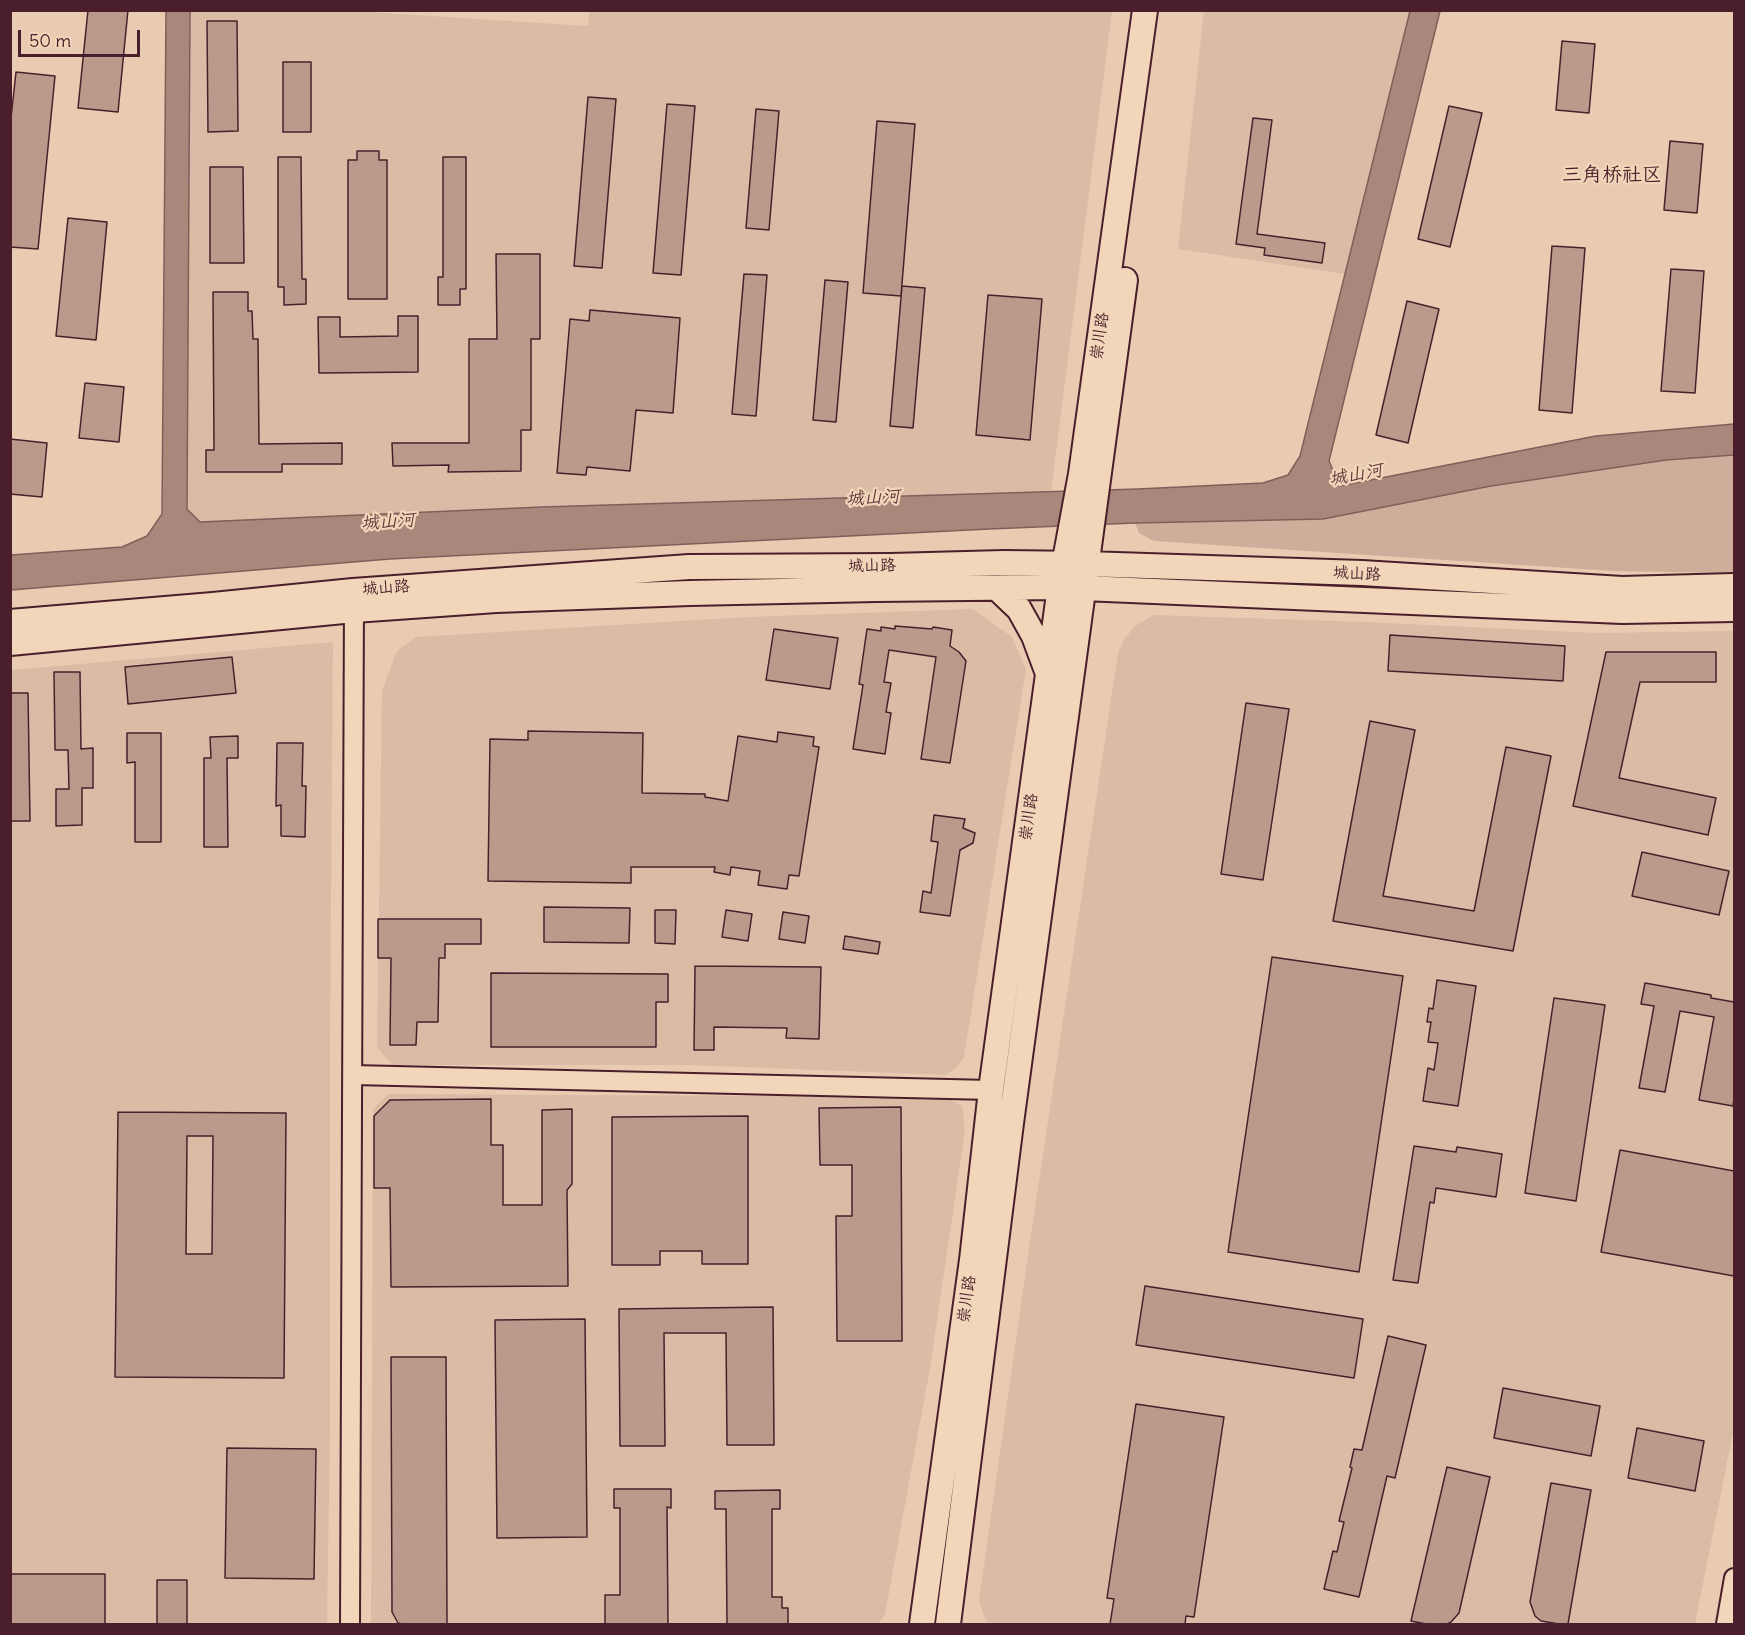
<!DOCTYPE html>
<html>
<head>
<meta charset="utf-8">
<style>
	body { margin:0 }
	#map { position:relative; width:1745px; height:1635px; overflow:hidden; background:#e8cbb1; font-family:Delius,sans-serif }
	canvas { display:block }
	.frame { position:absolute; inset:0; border:12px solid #4a1f2b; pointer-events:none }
	.scale { position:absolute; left:18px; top:30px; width:122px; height:27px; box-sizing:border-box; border:3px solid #4a1f2b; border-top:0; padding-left:8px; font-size:18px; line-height:21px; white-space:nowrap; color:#4a1f2b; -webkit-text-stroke:4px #f2d6b9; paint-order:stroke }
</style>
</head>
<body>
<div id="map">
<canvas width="1745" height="1635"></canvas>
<div class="frame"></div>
<div class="scale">50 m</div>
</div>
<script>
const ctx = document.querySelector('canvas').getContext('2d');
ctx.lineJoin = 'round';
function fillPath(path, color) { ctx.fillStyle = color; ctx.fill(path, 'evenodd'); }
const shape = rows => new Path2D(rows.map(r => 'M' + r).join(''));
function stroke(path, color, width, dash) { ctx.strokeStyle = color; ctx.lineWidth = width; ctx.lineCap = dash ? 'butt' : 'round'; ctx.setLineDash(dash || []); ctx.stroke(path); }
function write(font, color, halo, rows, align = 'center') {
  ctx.font = font + ' Delius,"LXGW WenKai TC",sans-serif'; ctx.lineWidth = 4.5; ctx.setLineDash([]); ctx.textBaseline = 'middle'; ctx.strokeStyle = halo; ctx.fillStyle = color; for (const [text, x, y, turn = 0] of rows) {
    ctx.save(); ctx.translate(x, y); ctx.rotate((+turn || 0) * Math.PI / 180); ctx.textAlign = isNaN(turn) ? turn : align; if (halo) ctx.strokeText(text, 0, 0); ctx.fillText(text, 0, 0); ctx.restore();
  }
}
fillPath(shape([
	[590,10,1112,11,1051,492,542,507,200,522,187,509,190,11,352,11,588,26],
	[1204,11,1410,11,1345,274,1178,249],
	[973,609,1012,637,1026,669,964,1057,956,1068,946,1075,691,1065,393,1065,383,1055,377,1046,382,691,397,651,416,637,747,617],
	[1153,615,1365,622,1596,633,1734,631,1734,1427,1695,1624,989,1624,986,1621,979,1601,1029,1248,1118,653,1123,641,1134,627],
	[333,642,330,1030,330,1429,327,1624,11,1624,11,670],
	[388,1094,946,1097,962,1106,965,1130,930,1368,885,1614,878,1624,371,1624,373,1109]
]), '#dabca6');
fillPath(shape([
	[1734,455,1734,573,1613,571,1154,541,1139,533,1135,523,1323,519,1491,486,1666,460]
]), '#ceae9a');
const water = shape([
	[166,11,190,11,187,509,200,522,542,507,1138,489,1263,483,1288,475,1300,456,1410,11,1440,11,1329,461,1340,486,1596,436,1734,424,1734,455,1666,460,1491,486,1323,519,1135,523,989,529,390,559,11,590,11,555,122,547,147,536,162,514,166,11]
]);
fillPath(water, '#aa877b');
stroke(water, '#845d5b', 1.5);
const building = shape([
	[88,10,128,10,118,112,78,108,88,10],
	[207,21,237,21,238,131,208,132,207,21],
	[1562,41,1595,44,1589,113,1556,110,1562,41],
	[283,62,311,62,311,132,283,132,283,62],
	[16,72,55,76,38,249,10,247,10,127,16,72],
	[588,97,616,99,602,268,574,266,588,97],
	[667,104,695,106,681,275,653,273,667,104],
	[1449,106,1482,113,1450,247,1418,239,1449,106],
	[756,109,779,111,769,230,746,228,756,109],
	[1253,118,1272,120,1257,234,1325,243,1322,263,1264,255,1265,248,1236,244,1253,118],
	[877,121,915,124,901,296,863,293,877,121],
	[1670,141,1703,144,1697,213,1664,210,1670,141],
	[357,151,379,151,379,160,387,160,387,299,348,299,348,160,357,160,357,151],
	[278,157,301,157,302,279,306,279,306,304,284,305,284,287,278,287,278,157],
	[443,157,466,157,466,289,460,289,460,305,438,305,438,277,443,277,443,157],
	[210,167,243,167,244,263,210,263,210,167],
	[68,218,107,222,96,340,56,336,68,218],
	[1552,246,1585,248,1572,413,1539,410,1552,246],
	[496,254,540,254,540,339,531,339,531,430,521,430,521,471,448,472,449,465,393,466,392,443,469,443,469,339,497,339,496,254],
	[1671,269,1704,271,1695,393,1661,391,1671,269],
	[744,274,767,275,756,416,732,414,744,274],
	[825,280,848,282,836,422,813,420,825,280],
	[902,286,925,288,913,428,890,426,902,286],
	[213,292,248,292,248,311,252,311,253,339,258,339,259,444,342,443,342,464,282,464,282,472,206,472,206,450,214,450,213,292],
	[988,295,1042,299,1030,440,976,435,988,295],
	[1407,301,1439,309,1408,443,1376,435,1407,301],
	[590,310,680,318,673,413,636,410,630,471,587,467,586,475,557,473,570,319,589,321,590,310],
	[398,316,418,316,418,372,319,373,318,317,340,317,340,337,398,336,398,316],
	[85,383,124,387,119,442,79,438,85,383],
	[10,439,47,443,42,497,10,494,10,439],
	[895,626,932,629,933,627,952,630,950,646,959,652,966,661,950,763,921,759,936,657,889,650,884,682,891,683,886,712,891,713,885,754,853,749,863,685,859,684,867,629,881,631,881,627,895,629,895,626],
	[774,629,838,638,830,689,766,680,774,629],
	[1390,635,1565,646,1563,681,1388,671,1390,635],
	[1606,652,1716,652,1716,682,1640,682,1619,778,1716,798,1708,835,1573,806,1606,652],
	[232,657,236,693,128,704,125,667,232,657],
	[54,672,80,672,81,749,93,748,93,788,82,788,82,825,56,826,56,789,69,789,68,750,55,750,54,672],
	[10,693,28,693,30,821,10,821,10,693],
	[1246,703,1289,709,1263,880,1221,874,1246,703],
	[1370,721,1415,730,1383,896,1474,911,1506,747,1551,756,1513,951,1333,921,1370,721],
	[528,731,643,733,642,793,705,794,705,797,728,801,738,736,777,742,778,732,814,737,813,746,819,747,799,876,789,875,787,889,758,885,760,871,731,867,730,875,714,872,715,867,631,867,631,883,488,881,490,739,528,740,528,731],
	[127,733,161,733,161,842,135,842,135,762,127,763,127,733],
	[238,736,238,758,227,758,228,847,204,847,204,758,211,758,210,737,238,736],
	[277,743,303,743,302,786,306,786,305,837,281,836,281,805,276,806,277,743],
	[934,815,965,819,963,828,975,833,973,843,960,850,950,916,920,912,923,891,931,893,938,842,931,841,934,815],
	[1642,852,1729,871,1719,915,1632,896,1642,852],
	[544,907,630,908,629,943,544,942,544,907],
	[655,910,676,910,675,944,655,943,655,910],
	[726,910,752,914,748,941,722,937,726,910],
	[783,912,809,916,805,943,779,939,783,912],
	[378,919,481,919,481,944,445,944,445,958,439,958,438,1022,417,1022,416,1045,390,1045,391,958,378,958,378,919],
	[845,936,880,942,878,954,843,949,845,936],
	[1272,957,1403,976,1359,1272,1228,1252,1272,957],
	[695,966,821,967,819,1039,786,1038,787,1028,714,1027,714,1050,694,1050,695,966],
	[491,973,668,974,668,1002,656,1002,656,1047,491,1047,491,973],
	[1437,980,1476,986,1458,1106,1423,1101,1428,1068,1434,1070,1438,1043,1428,1042,1431,1022,1427,1022,1429,1008,1433,1009,1437,980],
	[1645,983,1711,995,1711,998,1734,1002,1734,1098,1733,1106,1699,1100,1714,1017,1680,1011,1665,1092,1639,1088,1654,1006,1641,1004,1645,983],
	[1554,998,1605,1005,1576,1201,1525,1193,1554,998],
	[491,1099,491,1145,503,1145,503,1205,542,1205,542,1110,572,1109,572,1184,567,1190,568,1286,391,1287,390,1188,374,1188,374,1116,390,1100,491,1099],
	[901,1107,902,1341,837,1341,836,1216,852,1216,852,1165,820,1165,819,1108,901,1107],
	[118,1112,286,1113,284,1378,115,1377,118,1112],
	[187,1136,213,1136,212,1254,186,1254,187,1136],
	[748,1116,748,1264,702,1264,702,1251,660,1251,660,1265,612,1265,612,1117,748,1116],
	[1414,1146,1456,1152,1457,1147,1502,1154,1496,1197,1436,1188,1434,1203,1430,1202,1418,1283,1393,1280,1414,1146],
	[1620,1150,1734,1171,1734,1276,1601,1252,1620,1150],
	[1145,1286,1363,1319,1354,1378,1136,1345,1145,1286],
	[773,1307,774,1445,727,1445,726,1333,664,1333,665,1446,620,1446,619,1309,773,1307],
	[585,1319,587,1537,497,1538,495,1320,585,1319],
	[1388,1336,1426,1345,1395,1478,1387,1476,1359,1597,1324,1589,1333,1551,1337,1552,1344,1522,1339,1521,1352,1468,1350,1467,1354,1449,1362,1450,1388,1336],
	[391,1357,446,1357,447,1624,402,1624,398,1623,392,1612,391,1357],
	[1503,1388,1600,1406,1591,1456,1494,1438,1503,1388],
	[1136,1404,1224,1417,1194,1617,1186,1616,1185,1624,1110,1624,1114,1599,1107,1598,1136,1404],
	[1637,1428,1704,1441,1695,1491,1628,1478,1637,1428],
	[227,1448,316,1449,314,1579,225,1578,227,1448],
	[1447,1467,1490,1477,1459,1613,1451,1622,1447,1624,1426,1624,1411,1621,1447,1467],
	[1551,1483,1591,1490,1568,1624,1559,1624,1541,1621,1535,1616,1530,1602,1551,1483],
	[614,1489,671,1489,671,1508,667,1507,668,1624,605,1624,605,1595,620,1595,620,1508,614,1508,614,1489],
	[780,1490,780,1509,772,1509,772,1597,782,1597,782,1608,788,1608,788,1624,727,1624,726,1509,715,1509,715,1491,780,1490],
	[10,1574,105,1574,105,1624,10,1624,10,1574],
	[157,1580,187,1580,187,1624,157,1624,157,1580]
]);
fillPath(building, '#bb9a8c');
stroke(building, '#4a1f2b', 1.5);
const minor = shape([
	[353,1075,991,1090],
	[350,1624,354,597],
	[1726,1624,1734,1578]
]);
const major = shape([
	[997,588,1019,609,1034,636,1047,671],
	[10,622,213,605,353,591,689,567,890,566,1004,563,1086,564,1362,573,1622,589,1734,586],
	[10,643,354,610,496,600,690,593,876,589,1060,587,1622,611,1734,609],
	[922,1624,972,1260,991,1090,1060,587,1081,474,1145,10],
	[948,1624,1011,1123,1125,280]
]);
stroke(minor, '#4a1f2b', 22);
stroke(major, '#4a1f2b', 28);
stroke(minor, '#f2d6b9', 18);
stroke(major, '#f2d6b9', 24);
write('16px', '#4a1f2b', '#f2d6b9', [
	["崇川路",1100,336,-82],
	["城山路",872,566,-1],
	["城山路",1357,574,3],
	["城山路",386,588,-4],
	["崇川路",1029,817,-82],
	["崇川路",967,1299,-82]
]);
write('italic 18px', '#62393f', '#f2d6b9', [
	["城山河",1356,475,-10],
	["城山河",873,498,-3],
	["城山河",388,522,-4]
]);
write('20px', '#4a1f2b', '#f2d6b9', [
	["三角桥社区",1612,175]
]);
</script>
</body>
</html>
